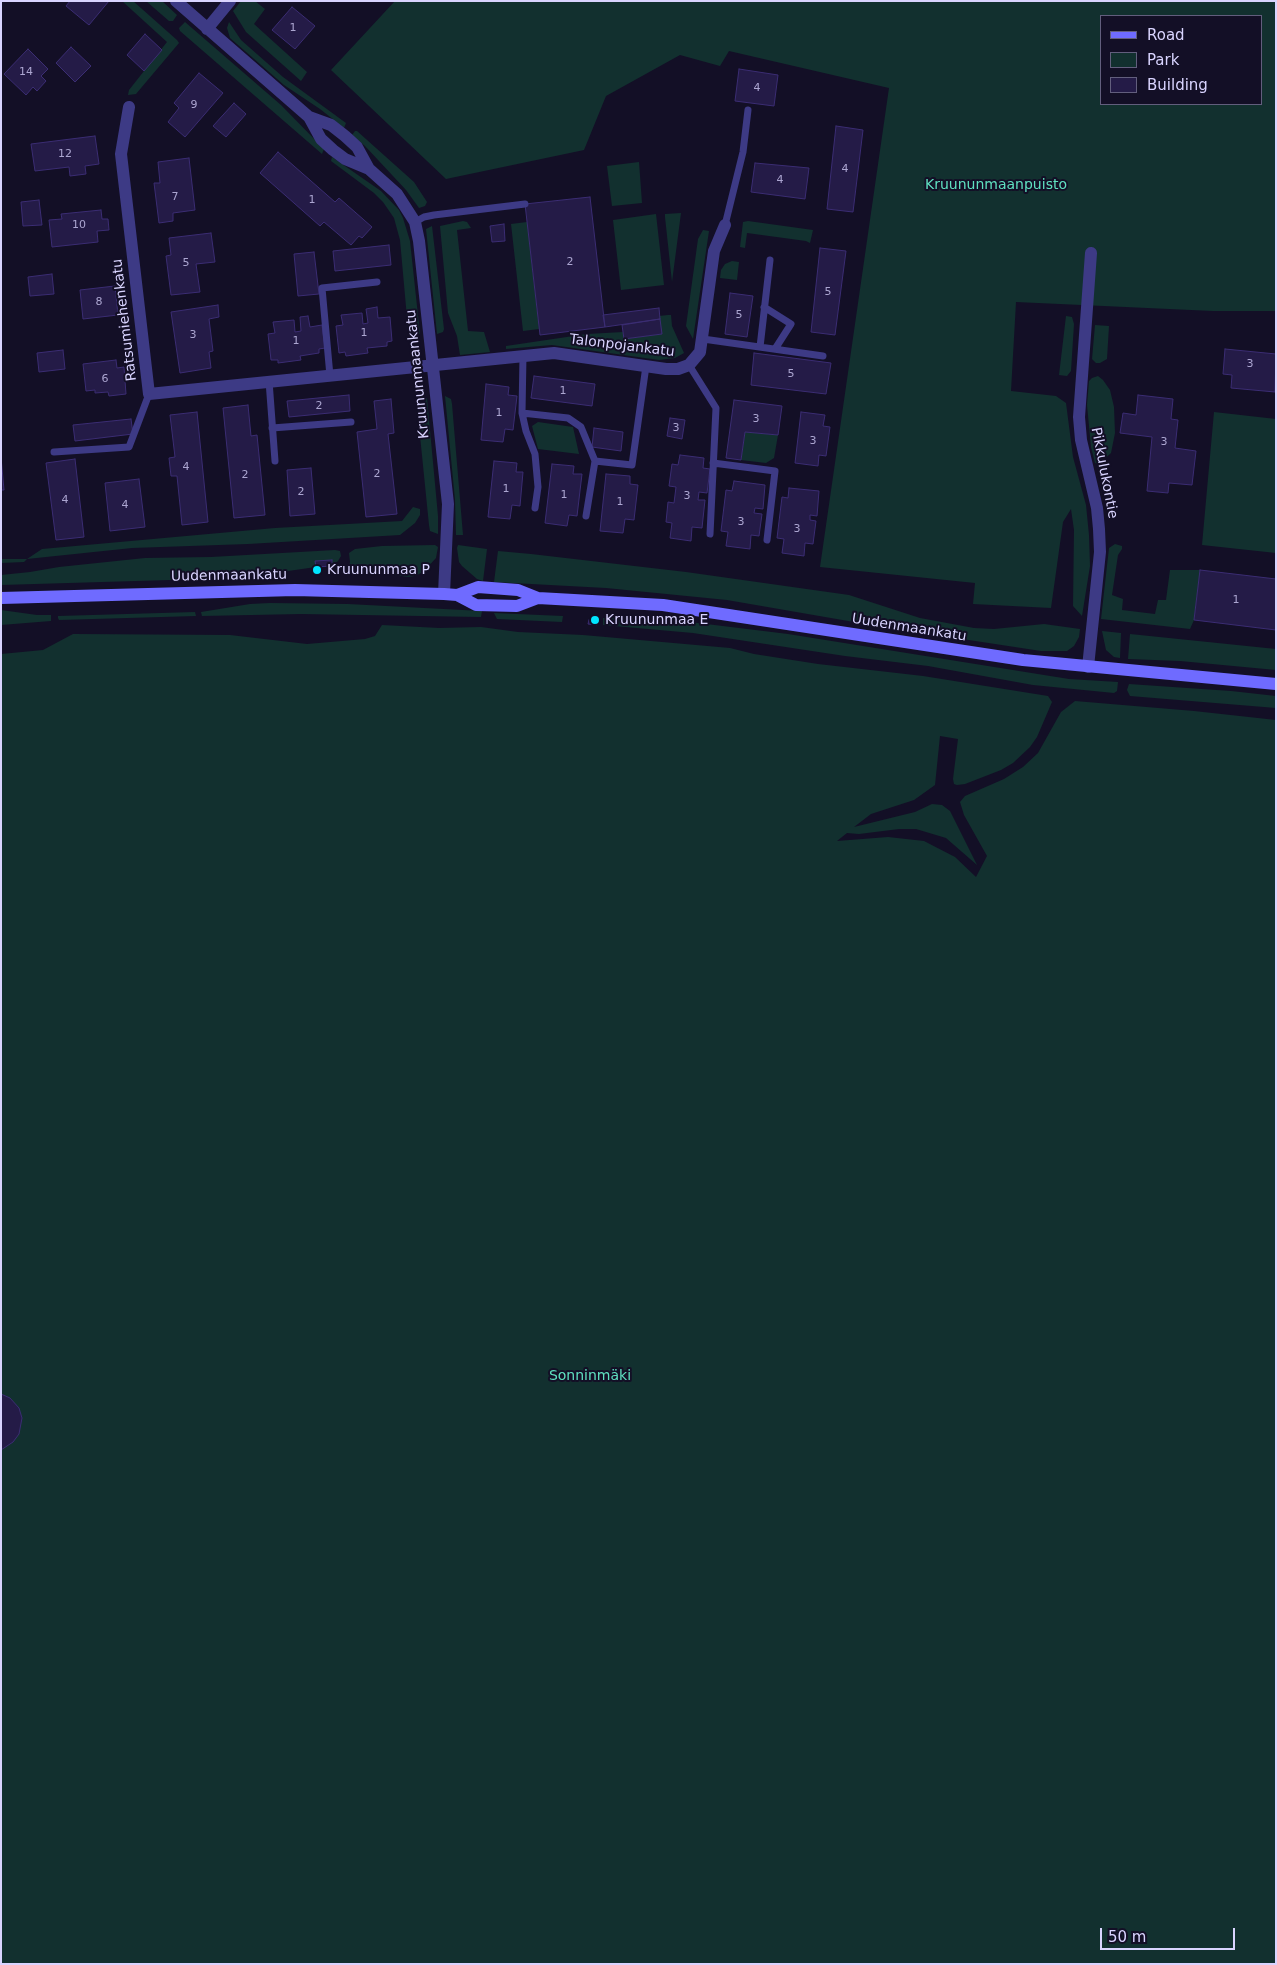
<!DOCTYPE html>
<html>
<head>
<meta charset="utf-8">
<style>
	body { margin:0 }
	#map { position:relative; width:1277px; height:1965px; overflow:hidden; background:#130f26; font-family:"DejaVu Sans",sans-serif }
	canvas { display:block }
	.frame { position:absolute; inset:0; border:2px solid #d9d4ff; pointer-events:none }
	.legend { position:absolute; left:1100px; top:15px; width:162px; height:90px; box-sizing:border-box; background:#130f26; border:1px solid #625e7d; margin:0; padding:6px 9px; list-style:none; font-size:15px; color:#d9d4ff }
	.legend li { display:flex; align-items:center; gap:10px; height:25px }
	.legend b { width:25px; border:1px solid #625e7d }
	.scale { position:absolute; left:1100px; top:1928px; width:135px; height:22px; box-sizing:border-box; border:2px solid #d9d4ff; border-top:0; padding-left:6px; font-size:15px; line-height:18px; white-space:nowrap; color:#d9d4ff; -webkit-text-stroke:4px #130f26; paint-order:stroke }
</style>
</head>
<body>
<div id="map">
<canvas width="1277" height="1965"></canvas>
<div class="frame"></div>
<ul class="legend">
<li><b style="height:6px;background:#6f6bff"></b>Road</li>
<li><b style="height:14px;background:#12302f"></b>Park</li>
<li><b style="height:14px;background:#241b47"></b>Building</li>
</ul>
<div class="scale">50 m</div>
</div>
<script>
const ctx = document.querySelector('canvas').getContext('2d');
ctx.lineJoin = 'round';
function fillPath(path, color) { ctx.fillStyle = color; ctx.fill(path, 'evenodd'); }
const shape = rows => new Path2D(rows.map(r => 'M' + r).join(''));
function stroke(path, color, width, dash) { ctx.strokeStyle = color; ctx.lineWidth = width; ctx.lineCap = dash ? 'butt' : 'round'; ctx.setLineDash(dash || []); ctx.stroke(path); }
function write(font, color, halo, rows, align = 'center') {
  ctx.font = font + ' "DejaVu Sans",sans-serif'; ctx.lineWidth = 4; ctx.setLineDash([]); ctx.textBaseline = 'middle'; ctx.strokeStyle = halo; ctx.fillStyle = color; for (const [text, x, y, turn = 0] of rows) {
    ctx.save(); ctx.translate(x, y); ctx.rotate((+turn || 0) * Math.PI / 180); ctx.textAlign = isNaN(turn) ? turn : align; if (halo) ctx.strokeText(text, 0, 0); ctx.fillText(text, 0, 0); ctx.restore();
  }
}
fillPath(shape([
	[122,1,133,1,177,40,179,43,136,94,128,95,129,90,167,42],
	[146,1,162,1,177,15,173,21,169,21],
	[241,1,255,1,265,9,254,24,307,72,301,81,246,32,233,11],
	[395,1,1276,1,1276,311,1213,311,1016,302,1011,391,1056,396,1066,403,1073,457,1086,505,1089,535,1090,566,1082,616,1073,606,1074,530,1071,509,1063,522,1051,608,973,604,975,583,820,567,889,88,729,51,720,66,680,55,606,96,584,150,446,179,331,70],
	[1101,16,1261,16,1261,104,1101,104],
	[185,22,281,105,324,149,322,154,180,31,179,28],
	[229,22,241,40,283,77,346,123,344,128,320,109,284,85,230,38,227,28],
	[355,131,357,131,414,182,427,202,425,206,419,208,406,190,365,146,352,135],
	[332,157,381,191,399,210,403,218,410,241,420,334,412,334,408,329,400,240,394,218,383,202,374,193,331,161],
	[639,162,642,203,612,206,607,166],
	[681,213,672,282,665,217,665,214],
	[656,214,664,285,621,290,613,220],
	[463,221,467,222,471,228,457,230,468,331,484,332,490,352,460,355,457,336,448,313,440,226],
	[748,221,813,230,810,243,806,241,747,233,745,248,740,247,743,222],
	[527,222,539,329,523,331,511,224],
	[432,226,444,329,443,332,437,334,426,229],
	[703,230,709,231,693,339,686,326,698,239],
	[732,261,739,262,737,280,720,278,721,270,725,264],
	[668,315,671,315,672,326,684,353,675,358,659,360,552,345,506,349,506,346,587,334,623,332,624,339,661,334,659,316],
	[1066,316,1072,317,1074,324,1071,371,1067,376,1059,375],
	[1095,325,1109,326,1107,359,1100,363,1096,363,1092,359],
	[1098,376,1103,380,1110,390,1114,407,1115,433,1111,453,1099,464,1095,463,1091,447,1087,405,1089,381,1092,378],
	[445,396,451,399,452,404,463,535,456,535,455,500],
	[427,398,438,516,438,534,430,531,429,525,417,406,421,400],
	[1214,412,1276,419,1276,553,1202,545],
	[538,422,573,427,579,454,538,449,532,426],
	[745,432,778,435,774,458,766,463,741,460],
	[413,507,420,509,420,515,415,523,400,535,248,544,132,548,27,559,24,562,1,563,1,559,27,559,42,549,275,528,402,521],
	[1115,544,1122,546,1122,549,1118,555,1112,595,1123,599,1122,610,1155,614,1158,600,1166,600,1170,570,1200,570,1194,620,1190,629,1101,619,1109,548],
	[435,545,438,547,436,558,423,572,415,576,408,577,349,568,350,562,349,553,355,549,382,546],
	[458,545,487,549,483,581,477,579,462,566,459,562,457,548],
	[335,550,340,551,341,556,338,561,332,566,331,560,316,561,316,567,288,571,271,577,1,585,1,575,30,572,59,567,145,558,211,557],
	[498,551,531,554,686,572,849,595,920,618,974,628,994,629,1044,624,1080,629,1079,637,1074,646,1067,651,1041,651,877,626,727,600,606,588,494,582],
	[270,603,348,604,482,611,481,617,301,614,202,616,201,612,250,604],
	[1,610,37,615,51,615,51,621,1,625],
	[195,612,196,616,59,620,58,618,58,616],
	[494,613,563,616,562,622,497,619],
	[641,616,788,634,1069,679,1118,682,1117,691,1114,693,1033,685,928,666,845,656,693,633,603,625,603,618],
	[382,625,439,628,481,627,518,632,583,635,730,648,754,654,818,664,923,676,1048,696,1052,702,1037,737,1030,747,1013,763,1001,770,965,784,957,785,954,784,953,779,958,739,940,736,935,785,914,800,871,814,854,827,915,812,932,804,942,805,950,811,977,865,946,838,916,829,899,829,859,834,847,833,837,841,888,837,924,841,955,857,976,877,987,856,964,815,960,802,965,796,1004,779,1023,767,1038,753,1061,712,1075,701,1194,711,1276,720,1276,1964,1,1964,1,654,43,650,73,634,230,635,307,644,365,639,375,636],
	[1102,631,1121,633,1120,658,1114,657,1106,650],
	[1130,634,1276,649,1276,670,1180,661,1128,659],
	[1129,684,1231,691,1276,696,1276,708,1130,696,1127,690]
]), '#12302f');
const building = shape([
	[70,1,109,1,89,25,66,6,70,1],
	[292,7,315,26,295,49,272,30,292,7],
	[145,34,162,50,144,71,127,55,145,34],
	[71,47,91,66,75,82,56,63,71,47],
	[28,49,48,69,41,76,46,81,37,91,33,87,26,95,4,74,28,49],
	[739,69,778,75,774,106,735,101,739,69],
	[199,73,223,93,185,137,168,122,179,108,174,103,199,73],
	[234,103,246,114,226,137,213,126,234,103],
	[836,126,863,130,853,212,827,209,836,126],
	[95,136,99,164,85,166,86,174,70,176,69,167,35,171,31,144,95,136],
	[278,152,335,202,339,198,372,227,362,238,359,236,351,245,324,222,320,226,260,173,278,152],
	[189,158,195,210,173,213,173,221,159,223,154,183,160,183,158,162,189,158],
	[755,163,809,168,805,199,751,192,755,163],
	[590,197,605,327,540,335,525,204,590,197],
	[39,200,42,225,23,226,21,202,39,200],
	[101,210,102,219,108,219,109,230,97,231,98,242,52,247,49,220,62,219,61,214,101,210],
	[504,224,505,241,492,242,490,226,504,224],
	[211,233,215,262,196,264,200,292,171,295,166,256,171,255,169,238,211,233],
	[389,245,391,265,335,271,333,251,389,245],
	[820,248,846,251,835,335,811,332,820,248],
	[314,252,319,294,298,296,294,254,314,252],
	[52,274,54,294,30,296,28,277,52,274],
	[115,286,118,315,83,319,80,290,115,286],
	[730,293,753,296,747,337,725,334,730,293],
	[218,305,219,317,209,319,213,351,209,352,211,368,180,373,171,312,218,305],
	[377,307,378,318,390,317,392,341,387,342,387,346,367,348,368,353,346,356,345,352,339,353,336,326,343,325,341,315,362,313,363,324,368,323,366,309,377,307],
	[659,308,660,319,605,327,603,315,659,308],
	[308,316,310,327,322,325,325,348,319,349,319,353,300,356,301,360,278,363,278,360,271,360,268,334,275,333,273,322,294,320,295,332,301,331,300,317,308,316],
	[660,319,662,334,624,339,622,325,660,319],
	[1225,349,1276,354,1275,392,1231,388,1232,375,1223,374,1225,349],
	[63,350,65,369,39,372,37,353,63,350],
	[754,353,831,363,826,394,751,385,754,353],
	[116,360,117,368,124,367,126,394,109,396,108,392,95,393,95,390,86,391,83,364,116,360],
	[534,376,595,384,592,406,531,398,534,376],
	[486,384,509,387,508,395,517,396,513,430,505,429,503,442,481,440,486,384],
	[349,395,350,411,289,417,287,401,349,395],
	[1138,395,1173,399,1171,419,1178,420,1175,448,1196,451,1192,485,1169,483,1168,493,1147,491,1152,437,1120,433,1123,413,1136,415,1138,395],
	[391,399,394,433,388,434,397,514,366,517,357,432,377,429,374,401,391,399],
	[734,400,782,406,778,435,745,432,741,460,726,458,734,400],
	[248,405,251,436,257,435,265,515,234,518,223,408,248,405],
	[197,412,208,522,182,525,177,476,171,476,169,458,175,457,170,415,197,412],
	[801,412,825,415,823,426,830,427,826,456,819,455,818,466,795,463,801,412],
	[670,418,685,420,682,439,667,436,670,418],
	[131,419,133,434,75,441,73,425,131,419],
	[594,428,623,432,621,451,592,447,594,428],
	[680,455,704,458,703,468,710,469,707,493,699,492,698,500,705,500,702,528,692,527,691,541,670,538,672,523,666,522,668,502,674,503,676,487,669,486,672,464,678,465,680,455],
	[1,457,4,490,1,490,1,457],
	[75,459,84,537,56,540,46,463,75,459],
	[494,461,517,463,516,472,523,472,520,506,512,505,510,519,488,517,494,461],
	[552,464,574,466,573,474,582,474,577,516,569,515,567,526,545,523,552,464],
	[311,468,315,514,290,516,287,470,311,468],
	[606,474,630,476,630,484,638,485,634,520,625,519,623,533,600,531,606,474],
	[139,479,145,527,110,531,105,483,139,479],
	[734,481,765,485,763,509,755,508,754,513,762,514,759,536,751,535,750,549,726,546,728,532,721,531,726,490,732,491,734,481],
	[789,488,819,491,817,516,810,515,810,520,816,521,813,544,805,543,804,556,782,553,784,539,777,538,782,497,788,498,789,488],
	[332,560,332,566,316,567,315,561,332,560],
	[1200,570,1276,579,1276,630,1194,620,1200,570],
	[589,620,598,620,597,625,588,624,589,620],
	[1,1394,10,1398,19,1408,22,1418,19,1434,13,1442,1,1450,1,1394]
]);
fillPath(building, '#241b47');
stroke(building, '#3b2d73', 1);
stroke(shape([
	[415,222,424,217,434,215,525,204],
	[725,225,743,152,748,110],
	[764,307,791,324,775,349],
	[703,339,823,356],
	[760,347,770,260],
	[523,356,522,413,526,431,535,454,538,487,535,508],
	[689,365,716,408,710,534],
	[330,376,322,288,377,282],
	[269,381,275,461],
	[522,413,568,418,581,427,595,461,586,516],
	[272,428,351,422],
	[54,452,129,447,149,394],
	[595,461,632,465,646,366],
	[713,463,775,471,767,540]
]), '#3d3a85', 7);
stroke(shape([
	[176,1,309,117,321,139,333,150,345,159,369,169,397,194,415,222,419,241,448,504,444,594],
	[207,29,230,1],
	[129,107,121,154,149,394,554,353,666,369,678,369,689,365,700,352,714,251,725,225],
	[309,117,331,125,345,136,357,147,369,169],
	[1088,667,1100,552,1099,529,1097,508,1081,440,1079,417,1091,253]
]), '#3d3a85', 12);
stroke(shape([
	[457,595,478,587,518,590,538,598,663,605,1023,660,1276,684],
	[1,598,295,590,444,594,457,595,476,605,517,606,538,598]
]), '#6f6bff', 12);
for (const [x, y, r, color] of [
	[317,570,5,"#00e5ff"],
	[595,620,5,"#00e5ff"]
]) { const dot = new Path2D(); dot.arc(x, y, r, 0, 2 * Math.PI); ctx.fillStyle = color; ctx.fill(dot); stroke(dot, '#130f26', 2); }
write('11px', '#aca6d1', null, [
	["1",293,28],
	["14",26,72],
	["4",757,88],
	["9",194,105],
	["12",65,154],
	["4",845,169],
	["4",780,180],
	["7",175,197],
	["1",312,200],
	["10",79,225],
	["2",570,262],
	["5",186,263],
	["5",828,292],
	["8",99,302],
	["5",739,315],
	["1",364,333],
	["3",193,335],
	["1",296,341],
	["3",1250,364],
	["5",791,374],
	["6",105,379],
	["1",563,391],
	["2",319,406],
	["1",499,413],
	["3",756,419],
	["3",676,428],
	["3",813,441],
	["3",1164,442],
	["4",186,467],
	["2",377,474],
	["2",245,475],
	["1",506,489],
	["2",301,492],
	["1",564,495],
	["3",687,496],
	["4",65,500],
	["1",620,502],
	["4",125,505],
	["3",741,522],
	["3",797,529],
	["1",1236,600]
]);
write('14px', '#5fe0c0', '#130f26', [
	["Kruununmaanpuisto",996,185],
	["Sonninmäki",590,1376]
]);
write('14px', '#d9d4ff', '#130f26', [
	["Ratsumiehenkatu",125,320,-97],
	["Talonpojankatu",622,346,7],
	["Kruununmaankatu",418,374,-96],
	["Pikkulukontie",1104,473,79],
	["Uudenmaankatu",229,576,-1],
	["Uudenmaankatu",909,628,9]
]);
write('14px', '#d9d4ff', '#130f26', [
	["Kruununmaa P",327,570],
	["Kruununmaa E",605,620]
], 'left');
</script>
</body>
</html>
